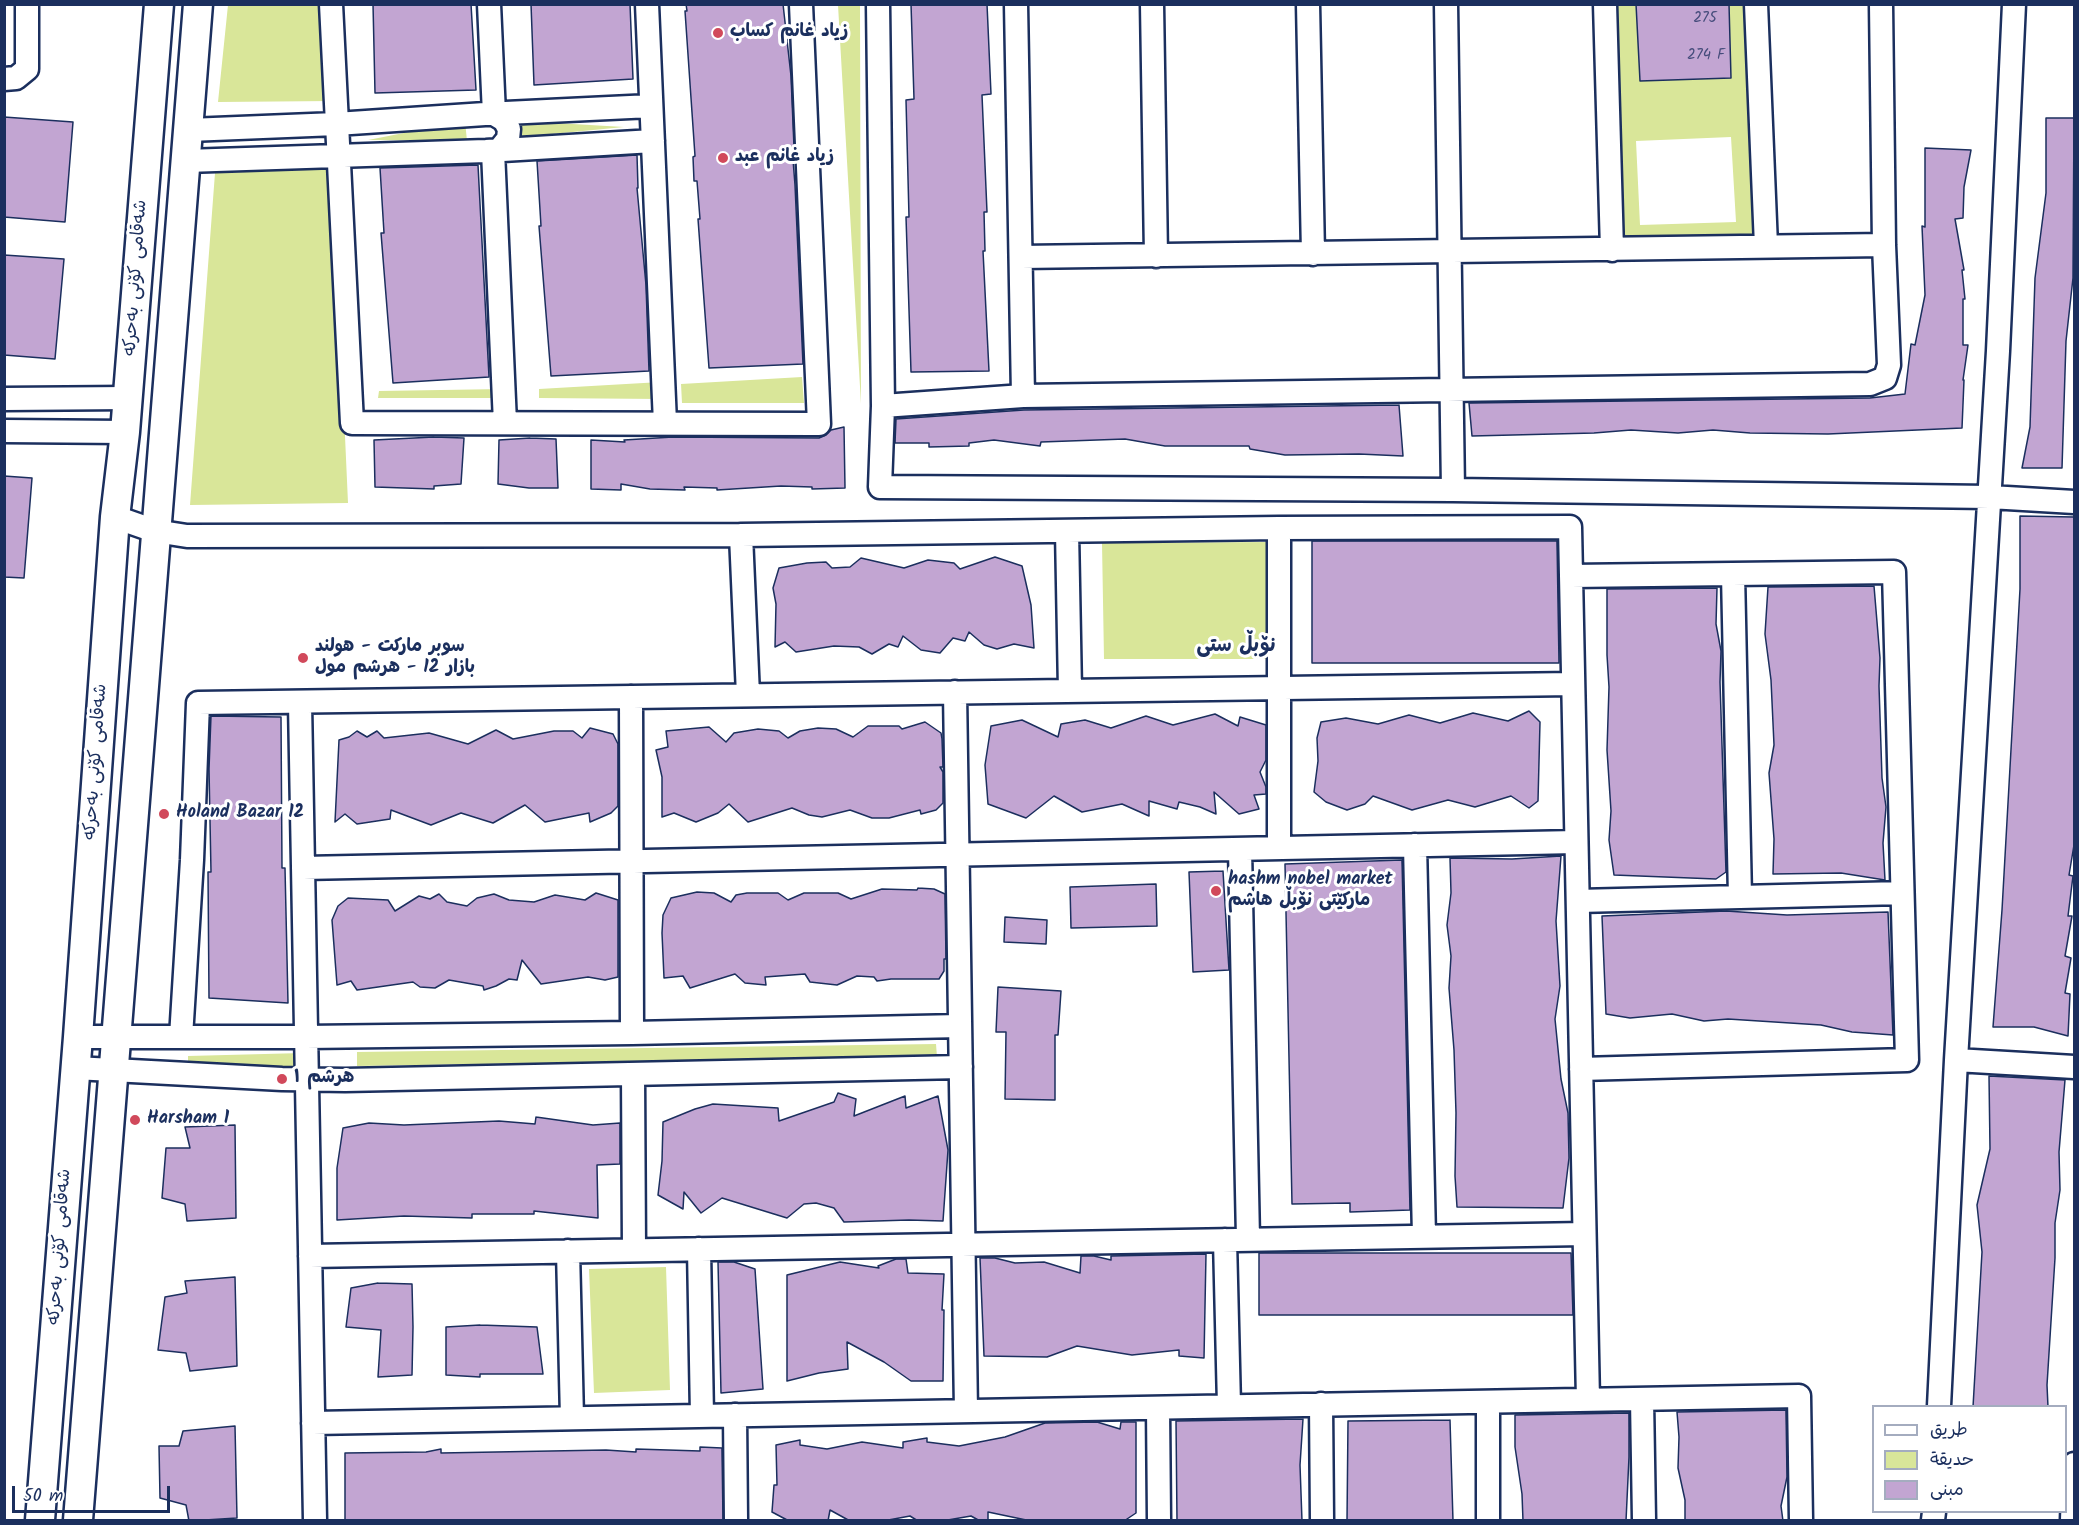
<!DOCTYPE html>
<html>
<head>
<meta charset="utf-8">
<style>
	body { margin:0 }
	#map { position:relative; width:2079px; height:1525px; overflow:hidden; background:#fff; font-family:Kalam,"Playpen Sans Arabic",sans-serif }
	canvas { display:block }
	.frame { position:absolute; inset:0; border:6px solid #1b2f5e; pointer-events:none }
	.legend { position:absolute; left:1872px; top:1405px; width:195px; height:108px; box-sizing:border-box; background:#fff; border:2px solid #a4acbf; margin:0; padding:8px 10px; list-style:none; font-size:18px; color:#1b2f5e }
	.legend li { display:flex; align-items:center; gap:12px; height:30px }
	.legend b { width:30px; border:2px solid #a4acbf }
	.scale { position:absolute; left:12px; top:1486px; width:158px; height:27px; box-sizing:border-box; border:3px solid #1b2f5e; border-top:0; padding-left:8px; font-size:18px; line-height:21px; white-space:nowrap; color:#1b2f5e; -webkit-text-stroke:4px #fff; paint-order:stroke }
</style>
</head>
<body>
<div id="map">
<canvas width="2079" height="1525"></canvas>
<div class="frame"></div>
<ul class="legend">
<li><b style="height:8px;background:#fff"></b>طريق</li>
<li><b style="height:16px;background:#d9e699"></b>حديقة</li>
<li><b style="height:16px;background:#c2a5d2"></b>مبنى</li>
</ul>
<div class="scale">50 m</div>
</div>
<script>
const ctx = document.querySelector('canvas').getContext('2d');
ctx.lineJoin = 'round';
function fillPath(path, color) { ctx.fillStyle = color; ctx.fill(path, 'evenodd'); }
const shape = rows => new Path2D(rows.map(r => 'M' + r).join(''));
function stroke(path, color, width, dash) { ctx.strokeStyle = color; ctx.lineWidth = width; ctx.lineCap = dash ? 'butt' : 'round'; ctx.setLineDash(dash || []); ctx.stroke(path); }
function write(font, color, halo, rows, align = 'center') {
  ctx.font = font + ' Kalam,"Playpen Sans Arabic",sans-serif'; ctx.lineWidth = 6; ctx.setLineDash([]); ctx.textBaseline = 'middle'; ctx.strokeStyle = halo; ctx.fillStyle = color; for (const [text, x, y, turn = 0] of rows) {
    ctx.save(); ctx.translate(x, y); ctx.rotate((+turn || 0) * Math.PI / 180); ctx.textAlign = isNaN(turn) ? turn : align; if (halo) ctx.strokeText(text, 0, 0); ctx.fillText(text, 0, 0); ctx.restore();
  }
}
fillPath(shape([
	[228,5,323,5,333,101,218,102],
	[838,5,860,5,861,404],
	[1605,5,1636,5,1640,81,1731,78,1729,5,1756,5,1766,246,1612,250],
	[1731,137,1736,222,1640,225,1636,141],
	[465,121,467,141,368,140],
	[521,121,624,127,521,137],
	[333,169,348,503,190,505,215,173],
	[802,377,804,403,682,403,681,384],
	[661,382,661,399,539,398,539,389],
	[503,389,503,398,378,398,379,391],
	[1270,542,1272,659,1104,659,1102,543],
	[936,1044,937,1057,357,1066,357,1052],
	[303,1053,305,1068,188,1068,188,1056],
	[666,1267,670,1390,594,1393,589,1269]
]), '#d9e699');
const building = shape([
	[373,4,471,4,476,90,375,93,373,4],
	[531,4,630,4,633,79,534,85,531,4],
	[686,4,783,4,791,76,794,147,792,147,795,185,803,364,709,368,698,219,700,219,697,181,694,181,693,157,695,156,685,11,687,11,686,4],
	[911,4,987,4,991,94,982,95,987,212,984,212,985,251,983,251,989,371,911,372,906,217,909,217,906,100,914,99,911,4],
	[1636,4,1729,4,1731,78,1640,81,1636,4],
	[4,117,73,122,65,222,4,217,4,117],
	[2046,118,2074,118,2073,278,2066,341,2062,468,2022,468,2030,427,2035,278,2046,193,2046,118],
	[1925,148,1971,150,1964,187,1963,218,1955,219,1964,270,1962,270,1965,299,1963,299,1963,345,1968,345,1963,380,1964,380,1962,428,1828,434,1750,433,1713,430,1678,433,1631,430,1594,433,1472,436,1469,403,1870,398,1905,394,1911,344,1915,345,1925,295,1922,226,1925,227,1925,148],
	[637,155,638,188,637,188,646,285,649,371,551,376,539,226,541,226,537,161,637,155],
	[478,165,489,377,393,383,381,233,384,233,380,168,478,165],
	[4,255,64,259,55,359,4,355,4,255],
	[1399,405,1403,456,1359,454,1285,455,1250,449,1249,446,1165,446,1125,439,1041,442,1040,446,994,440,969,443,969,446,929,447,929,443,895,443,896,419,1024,410,1399,405],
	[844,427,845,488,812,489,812,487,781,486,717,490,717,488,684,487,685,490,650,489,621,484,621,490,591,489,591,440,625,442,624,440,673,437,819,438,826,435,831,430,844,427],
	[434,437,464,438,461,484,434,486,434,489,375,487,374,440,434,437],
	[530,438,556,439,558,488,529,488,498,484,499,440,530,438],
	[4,476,32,478,24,578,4,577,4,476],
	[2020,516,2074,517,2074,845,2069,875,2073,876,2068,916,2072,916,2065,956,2071,958,2065,993,2070,994,2068,1036,2034,1027,1993,1027,2002,910,2020,589,2020,516],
	[1312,541,1557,541,1559,663,1312,663,1312,541],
	[995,557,1022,566,1031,605,1034,648,1014,644,997,649,984,645,969,632,965,641,953,638,940,653,921,650,903,636,898,647,889,644,872,654,859,647,834,646,796,652,785,642,775,647,776,604,773,588,779,568,807,563,826,562,832,568,850,567,861,558,904,568,928,560,954,563,960,569,995,557],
	[1874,586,1880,658,1879,686,1882,778,1886,807,1883,843,1885,880,1841,873,1773,874,1774,839,1769,773,1774,745,1771,680,1765,634,1768,587,1874,586],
	[1717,588,1716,624,1721,651,1720,682,1726,872,1716,879,1614,875,1609,840,1611,811,1607,750,1609,687,1607,655,1607,589,1717,588],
	[1529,711,1540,722,1538,801,1529,808,1511,796,1475,807,1448,800,1412,810,1373,796,1365,804,1347,810,1326,802,1314,792,1318,761,1317,738,1321,722,1346,718,1378,724,1409,715,1440,723,1473,713,1508,721,1529,711],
	[1215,714,1238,726,1240,717,1266,725,1266,760,1260,772,1266,787,1266,794,1254,795,1259,809,1239,814,1214,792,1216,814,1200,807,1179,802,1177,809,1149,801,1149,816,1122,804,1082,812,1054,796,1026,818,988,804,985,765,991,726,1022,720,1058,737,1061,724,1085,720,1111,728,1146,716,1173,725,1215,714],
	[211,716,281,717,282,868,285,868,288,1003,209,998,208,872,211,872,209,769,211,716],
	[925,722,941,733,942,739,943,767,940,767,943,772,943,803,936,810,921,814,920,810,889,818,872,818,850,810,822,817,809,815,792,808,748,822,729,804,718,813,696,822,674,813,662,817,662,777,656,750,668,747,666,731,709,727,726,742,734,733,758,729,779,731,788,738,800,731,818,728,836,729,853,737,868,726,899,726,902,729,925,722],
	[590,728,613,734,618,744,618,806,611,813,590,822,589,813,545,822,525,805,493,823,461,813,431,825,391,810,390,819,357,824,345,814,335,822,339,740,349,737,357,731,367,737,377,731,384,738,429,733,468,744,496,730,513,739,554,731,573,731,582,738,590,728],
	[1561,856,1556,921,1560,986,1555,1019,1561,1079,1568,1113,1569,1158,1563,1208,1457,1207,1455,1176,1456,1113,1454,1050,1449,988,1451,956,1447,925,1451,893,1450,858,1512,859,1561,856],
	[1402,860,1410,1210,1350,1212,1350,1203,1292,1204,1285,864,1402,860],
	[1223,871,1229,970,1193,972,1189,872,1223,871],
	[1156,884,1157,926,1071,928,1070,887,1156,884],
	[918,888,934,889,945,894,946,959,944,959,944,971,939,979,891,979,877,981,874,977,857,976,837,985,810,982,805,974,765,977,766,985,745,983,735,974,690,988,683,976,664,978,662,933,663,915,671,898,697,892,714,893,731,902,736,895,747,893,778,893,788,900,804,893,838,893,851,899,882,889,917,890,918,888],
	[596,893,618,900,618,977,605,980,588,977,541,984,522,960,517,980,509,979,496,986,484,990,483,986,449,980,435,988,420,987,413,982,357,990,351,981,337,985,332,920,338,906,348,898,388,900,395,911,419,896,430,899,439,894,447,902,467,906,477,898,494,894,509,900,534,902,555,895,585,900,596,893],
	[1726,911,1787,915,1888,912,1893,1035,1852,1032,1821,1025,1728,1019,1704,1021,1672,1014,1630,1018,1606,1014,1602,916,1726,911],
	[1005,917,1047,920,1046,944,1004,942,1005,917],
	[998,987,1061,991,1058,1035,1055,1035,1055,1100,1005,1099,1006,1032,996,1032,998,987],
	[1989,1076,2065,1080,2059,1152,2060,1190,2055,1223,2055,1258,2047,1385,2048,1407,1973,1407,1982,1252,1977,1205,1990,1149,1989,1076],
	[838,1093,856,1099,854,1116,905,1096,906,1108,938,1096,948,1150,943,1221,909,1220,844,1222,834,1208,816,1203,804,1204,787,1218,722,1198,701,1213,684,1192,683,1209,658,1195,662,1161,663,1122,695,1109,713,1104,778,1108,779,1121,834,1102,838,1093],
	[536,1117,593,1125,620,1123,620,1164,597,1165,598,1218,534,1211,534,1214,472,1214,472,1218,404,1216,337,1220,337,1168,343,1128,369,1123,404,1125,499,1121,535,1124,536,1117],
	[235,1125,236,1218,187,1221,185,1204,162,1198,166,1148,190,1148,185,1127,235,1125],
	[1259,1253,1571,1253,1573,1315,1259,1315,1259,1253],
	[1206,1254,1204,1358,1179,1356,1179,1350,1132,1355,1077,1346,1047,1357,984,1356,980,1258,995,1258,1015,1263,1044,1262,1080,1273,1081,1256,1094,1256,1111,1260,1111,1256,1206,1254],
	[896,1259,906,1259,908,1273,944,1274,942,1310,944,1310,943,1381,911,1381,884,1362,847,1342,848,1369,819,1373,787,1381,787,1275,840,1262,879,1268,878,1266,896,1259],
	[718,1262,734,1262,755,1269,763,1389,721,1393,718,1262],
	[235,1277,237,1366,190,1371,186,1353,158,1350,165,1297,187,1293,185,1281,235,1277],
	[378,1283,412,1284,413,1327,412,1375,378,1377,381,1330,346,1327,351,1288,378,1283],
	[480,1325,537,1327,543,1374,480,1374,480,1377,446,1375,446,1327,480,1325],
	[1786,1410,1787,1477,1781,1506,1783,1521,1685,1521,1685,1500,1678,1468,1679,1437,1677,1412,1786,1410],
	[1629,1413,1629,1457,1626,1521,1523,1521,1522,1494,1515,1447,1515,1415,1629,1413],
	[1303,1419,1300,1465,1302,1521,1177,1521,1176,1421,1303,1419],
	[1450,1420,1453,1521,1347,1521,1348,1421,1450,1420],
	[1097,1422,1120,1429,1121,1422,1136,1422,1136,1513,1124,1521,1031,1521,988,1512,988,1521,980,1521,971,1516,942,1521,918,1521,910,1516,883,1521,850,1521,830,1510,828,1521,789,1521,772,1512,774,1485,777,1485,776,1445,800,1440,800,1445,827,1449,862,1442,903,1448,903,1442,927,1438,927,1442,959,1446,1005,1437,1045,1423,1097,1422],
	[235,1426,237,1518,189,1521,186,1505,160,1498,159,1446,179,1446,183,1431,235,1426],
	[700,1447,722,1448,723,1521,345,1521,345,1453,426,1452,441,1449,441,1453,606,1450,636,1452,636,1449,700,1451,700,1447]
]);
fillPath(building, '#c2a5d2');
stroke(building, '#1b2f5e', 1.5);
const minor = shape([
	[331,4,352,423,819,424,801,4],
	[489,4,494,114,504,120,509,129,508,139,499,150],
	[647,4,665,423],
	[878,4,883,406,1023,396],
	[1016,4,1023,396,1870,384,1885,378,1889,365,1884,245,1881,4],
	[1152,4,1156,256],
	[1308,4,1313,254],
	[1446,4,1453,490],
	[1605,4,1612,250],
	[1756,4,1766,246],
	[4,79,16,78,27,69,27,4],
	[189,130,336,124,485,114,651,106],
	[493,151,505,423],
	[186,161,486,151,653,141],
	[1021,257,1884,245],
	[4,399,128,398],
	[883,406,880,487,1453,490,1990,497,2074,502],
	[4,431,125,432],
	[115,517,155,531,187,536,741,535,1279,528,1570,527,1588,1400],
	[1067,531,1070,691],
	[741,535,748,695],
	[1733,574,1740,897],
	[1571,576,1894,572,1907,1060,1581,1069],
	[955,692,966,1411],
	[631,697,632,1033],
	[300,703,315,1520],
	[1415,845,1424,1236],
	[1279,848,1279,528],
	[1240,849,1248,1239],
	[303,868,1576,842],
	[1578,901,1902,893],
	[78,1037,306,1037,632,1033,960,1026],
	[181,1037,192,860,198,703,1573,684],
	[1956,1060,2074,1067],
	[75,1068,282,1079,345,1080,961,1067],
	[633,1074,634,1250],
	[1225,1240,1229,1406],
	[699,1249,702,1416],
	[568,1251,572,1418],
	[310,1256,1584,1234],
	[1642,1399,1644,1520],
	[1488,1402,1488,1520],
	[1321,1404,1322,1520],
	[1939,1406,1956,1060,1998,351,2014,4],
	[1158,1408,1159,1520],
	[735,1415,736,1520],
	[313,1423,1799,1396,1801,1520],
	[1933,1520,1934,1512],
	[2072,1520,2074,1464]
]);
const tertiary = shape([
	[40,1520,78,1037,115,517,125,432,159,4],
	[78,1520,198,4]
]);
stroke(minor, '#1b2f5e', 27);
stroke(tertiary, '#1b2f5e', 33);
stroke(minor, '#fff', 22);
stroke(tertiary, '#fff', 28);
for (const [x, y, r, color] of [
	[718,33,6,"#d1495b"],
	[723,158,6,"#d1495b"],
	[303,658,6,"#d1495b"],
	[164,814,6,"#d1495b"],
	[1216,891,6,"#d1495b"],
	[282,1079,6,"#d1495b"],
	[135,1120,6,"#d1495b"]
]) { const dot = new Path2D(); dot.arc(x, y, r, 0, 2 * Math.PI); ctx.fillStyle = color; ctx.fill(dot); stroke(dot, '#fff', 2); }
write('15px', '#454c7b', null, [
	["275",1705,19],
	["274 F",1706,56]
]);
write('bold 18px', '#1b2f5e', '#fff', [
	["زياد غانم كساب",730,33],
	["زياد غانم عبد",735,158],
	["سوبر ماركت - هولند",315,648],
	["بازار 12 - هرشم مول",315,669],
	["Holand Bazar 12",176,814],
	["hashm nobel market",1228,881],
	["مارکێتی نۆبڵ هاشم",1228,902],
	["هرشم ١",294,1079],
	["Harsham 1",147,1120]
], 'left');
write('18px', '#1b2f5e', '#fff', [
	["شەقامی کۆنی بەحرکە",137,278,-86],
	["شەقامی کۆنی بەحرکە",97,762,-86],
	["شەقامی کۆنی بەحرکە",61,1247,-86]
]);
write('bold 20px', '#1b2f5e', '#fff', [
	["نۆبڵ ستی",1236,648]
]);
</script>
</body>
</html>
